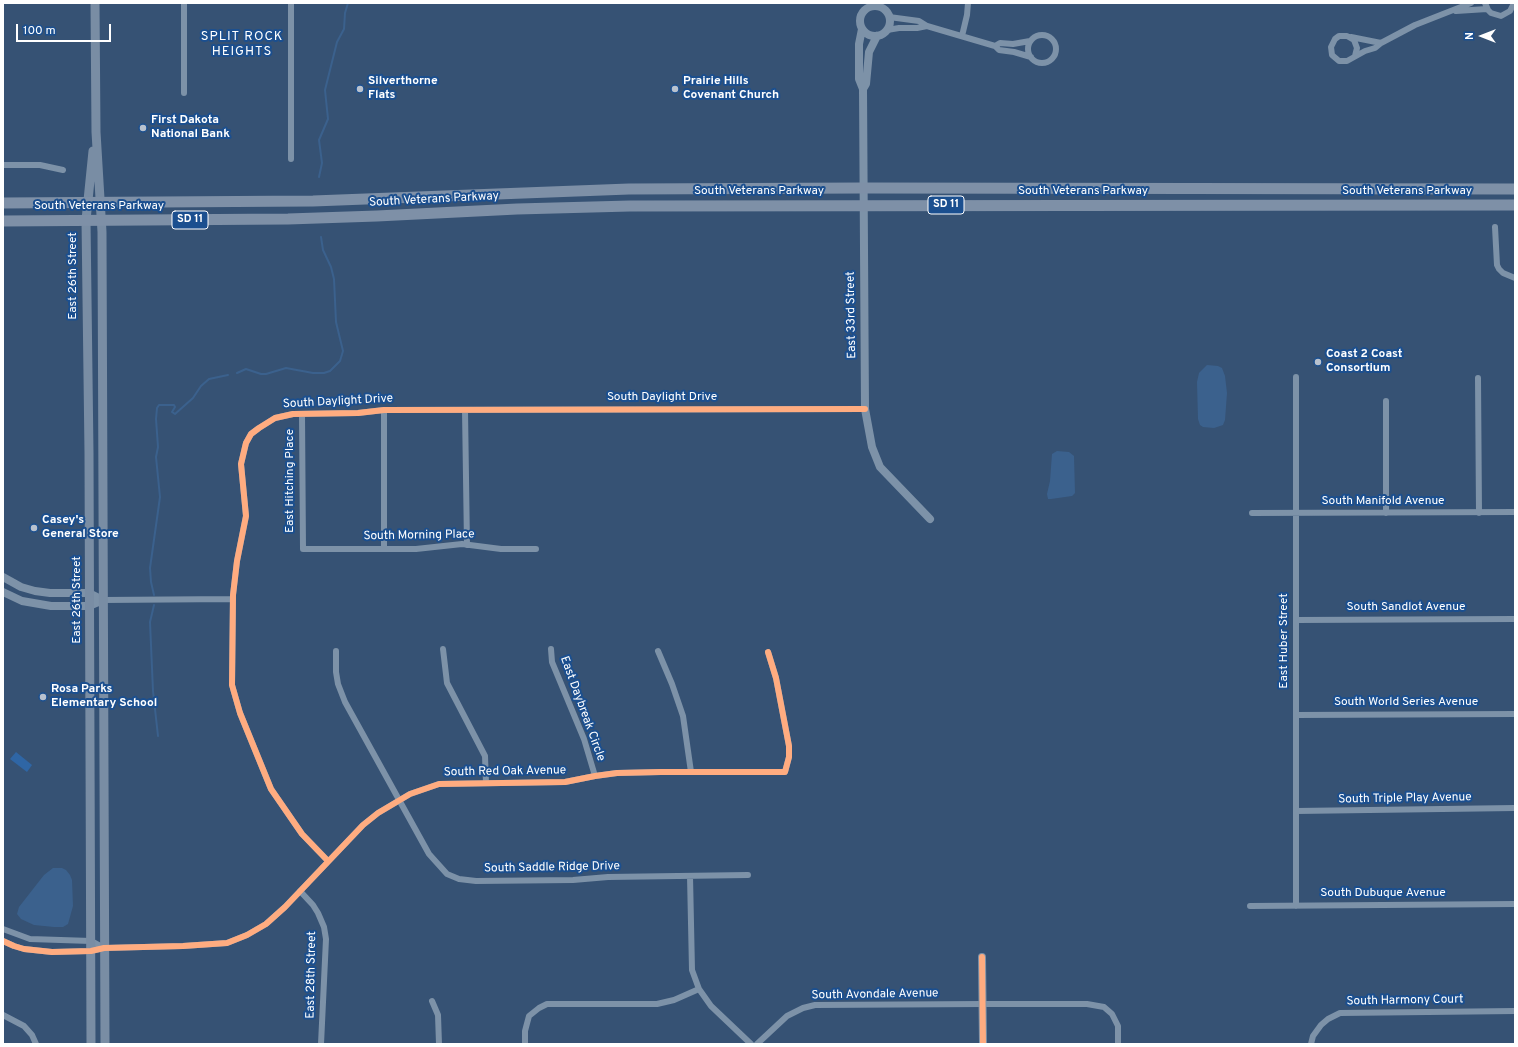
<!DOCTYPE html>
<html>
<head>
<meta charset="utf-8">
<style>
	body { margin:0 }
	#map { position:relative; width:1518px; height:1047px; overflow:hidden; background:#365274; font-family:Overpass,sans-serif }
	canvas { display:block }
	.frame { position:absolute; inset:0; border:4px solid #fff; pointer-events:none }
	.north { position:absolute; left:1462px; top:16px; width:40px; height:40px; -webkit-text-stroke:3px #1b4f8f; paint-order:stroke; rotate:270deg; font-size:11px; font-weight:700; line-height:16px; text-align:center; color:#fff }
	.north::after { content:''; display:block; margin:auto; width:14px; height:18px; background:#fff; clip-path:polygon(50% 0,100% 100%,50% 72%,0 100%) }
	.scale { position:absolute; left:16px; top:24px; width:95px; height:18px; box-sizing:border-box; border:2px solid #fff; border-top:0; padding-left:5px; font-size:12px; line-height:14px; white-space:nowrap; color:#fff; -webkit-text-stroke:3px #1b4f8f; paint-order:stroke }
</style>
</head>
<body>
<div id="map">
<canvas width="1518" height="1047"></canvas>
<div class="frame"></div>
<div class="north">N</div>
<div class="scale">100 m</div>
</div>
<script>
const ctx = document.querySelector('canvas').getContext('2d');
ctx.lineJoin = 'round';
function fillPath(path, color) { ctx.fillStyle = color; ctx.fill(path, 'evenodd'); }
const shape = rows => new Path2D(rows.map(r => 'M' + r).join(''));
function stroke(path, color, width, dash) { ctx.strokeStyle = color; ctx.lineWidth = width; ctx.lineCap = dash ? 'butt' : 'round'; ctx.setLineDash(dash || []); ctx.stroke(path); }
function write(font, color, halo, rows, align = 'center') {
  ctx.font = font + ' Overpass,sans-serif'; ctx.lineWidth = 4; ctx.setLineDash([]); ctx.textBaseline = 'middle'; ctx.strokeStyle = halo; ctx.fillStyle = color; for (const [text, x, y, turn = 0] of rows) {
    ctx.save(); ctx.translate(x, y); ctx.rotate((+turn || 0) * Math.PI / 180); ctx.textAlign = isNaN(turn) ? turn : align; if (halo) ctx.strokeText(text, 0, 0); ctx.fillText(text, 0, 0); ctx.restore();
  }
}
fillPath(shape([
	[16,752,32,765,27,772,10,759]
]), '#2f66a5');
fillPath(shape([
	[1207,365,1218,366,1222,368,1225,376,1227,393,1225,420,1223,425,1214,428,1203,427,1200,425,1198,419,1197,382,1199,373],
	[1057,451,1069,452,1074,456,1075,493,1072,496,1051,499,1048,499,1047,494,1050,481,1052,454],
	[53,868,62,868,66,870,70,875,72,880,73,906,68,924,63,927,54,927,34,925,21,919,17,914,19,907,44,875]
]), '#3b618d');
stroke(shape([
	[319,177,322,163,319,140,328,119,325,90,337,42,344,29,345,13,348,3],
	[237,373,246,369,261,374,266,374,286,368,313,373,324,373,330,371,340,361,343,351,336,322,334,279,331,267,323,250,321,237],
	[154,595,151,582,150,568,160,497,156,457,158,447,156,419,157,408,159,405,174,405,175,407,172,412,175,414,193,398,201,386,209,379,228,375],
	[154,605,150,622,153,691,158,736]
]), '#3b618d', 2);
stroke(shape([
	[1485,3,1488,10,1491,13,1501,16,1510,11,1514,3],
	[1456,11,1487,9],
	[889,17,919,21,927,26,995,46,999,50,1014,52,1031,57],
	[887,30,899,28,917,28,927,26],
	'1028 49a14 14 0 1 1 28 0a14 14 0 1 1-28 0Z',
	[962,36,967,15,968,3],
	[1351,37,1381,43],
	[995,46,1000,43,1013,44,1030,41],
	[1355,56,1357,48,1354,40,1347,36,1339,36,1335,39,1331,47,1332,55,1339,61,1347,61,1365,51,1375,48,1381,43,1415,25,1471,3],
	[184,93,184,3],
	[291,159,291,3],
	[3,165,40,165,63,170],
	[1495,227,1497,265,1499,269,1503,273,1515,278],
	[1478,378,1479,513],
	[1386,401,1386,513],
	[465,410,467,545],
	[302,414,303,549,416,549,462,544,501,549,536,549],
	[1252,513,1515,512],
	[384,549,384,410],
	[103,600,233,599],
	[1296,620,1515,619],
	[443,649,447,683,485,756,486,783],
	[551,649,552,662,584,739,595,776],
	[336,651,336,672,338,684,345,702,429,854,447,874,459,879,476,881,573,880,608,877,748,875],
	[658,651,672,684,683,716,691,772],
	[1296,715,1515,714],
	[1296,811,1515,808],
	[328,861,302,834,271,789,240,713,232,685,233,595,237,561,246,516,241,464,246,443,251,434,259,428,275,418,293,414,358,413,384,410,865,409],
	[690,876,692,970,699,989,711,1006,751,1044],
	[300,891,313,905,318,913,324,927,326,939,321,1044],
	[1250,906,1515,904],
	[1296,906,1296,377],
	[3,929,30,939,91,941,104,948],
	[3,941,14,946,24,949,52,952,91,951,104,948,183,946,227,943,247,935,266,924,285,907,363,825,378,813,410,794,439,784,565,782,595,776,617,773,661,772,785,772,789,757,789,746,776,678,768,652],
	[432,1001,438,1015,439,1044],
	[3,1015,24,1026,32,1035,36,1044],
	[525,1044,525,1031,529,1016,539,1008,547,1004,657,1004,674,1000,699,989],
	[757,1044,787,1016,803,1008,815,1005,983,1004,1087,1004,1104,1007,1112,1014,1118,1026,1118,1044],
	[1311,1044,1313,1036,1321,1025,1328,1019,1340,1013,1515,1011]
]), '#7d92a8', 6);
stroke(shape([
	'860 21a15 15 0 1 1 30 0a15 15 0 1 1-30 0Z',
	[862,29,859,44,859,79,863,89,865,409,872,447,880,467,930,519],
	[863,89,866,84,869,52,877,36],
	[3,577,21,587,35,591,50,593,89,593,103,600],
	[3,592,22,601,51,606,89,606,103,600],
	[982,957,983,1044]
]), '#7d92a8', 8);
stroke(shape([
	[95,3,96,132,102,232,105,1044],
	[91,1044,89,453,86,220,93,151]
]), '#798da4', 9);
stroke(shape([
	[3,203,313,201,629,189,863,188,1515,189],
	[3,221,288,219,377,216,517,209,630,206,1515,205]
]), '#7e90a7', 11);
stroke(shape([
	[328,861,302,834,271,789,240,713,232,685,233,595,237,561,246,516,241,464,246,443,251,434,259,428,275,418,293,414,358,413,384,410,865,409],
	[3,941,14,946,24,949,52,952,91,951,104,948,183,946,227,943,247,935,266,924,285,907,363,825,378,813,410,794,439,784,565,782,595,776,617,773,661,772,785,772,789,757,789,746,776,678,768,652],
	[982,957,983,1044]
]), '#ffac80', 6);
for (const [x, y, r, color] of [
	[360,89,4,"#b9c2ce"],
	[675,89,4,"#b9c2ce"],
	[143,128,4,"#b9c2ce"],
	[1318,362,4,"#b9c2ce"],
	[34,528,4,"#b9c2ce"],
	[43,697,4,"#b9c2ce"]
]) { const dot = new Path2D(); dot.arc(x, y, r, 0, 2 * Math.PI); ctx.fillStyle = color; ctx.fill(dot); stroke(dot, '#1b4f8f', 1.5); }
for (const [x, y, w] of [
	[946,205,36],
	[190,220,36]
]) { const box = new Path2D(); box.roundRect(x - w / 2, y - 9, w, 18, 3); ctx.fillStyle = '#1b4f8f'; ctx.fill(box); stroke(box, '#fff', 1); }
write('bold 11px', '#fff', null, [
	["SD 11",946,205],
	["SD 11",190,220]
]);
write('bold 12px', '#fff', '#1b4f8f', [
	["Silverthorne",368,82],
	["Flats",368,96],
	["Prairie Hills",683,82],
	["Covenant Church",683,96],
	["First Dakota",151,121],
	["National Bank",151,135],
	["Coast 2 Coast",1326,355],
	["Consortium",1326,369],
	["Casey's",42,521],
	["General Store",42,535],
	["Rosa Parks",51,690],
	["Elementary School",51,704]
], 'left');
write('12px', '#fff', '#1b4f8f', [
	["South Veterans Parkway",759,192],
	["South Veterans Parkway",1083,192],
	["South Veterans Parkway",1407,192],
	["South Veterans Parkway",434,200,-3],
	["South Veterans Parkway",99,207],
	["East 26th Street",74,276,-90],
	["East 33rd Street",852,315,-91],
	["South Daylight Drive",662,398],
	["South Daylight Drive",338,402,-3],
	["East Hitching Place",291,481,-90],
	["South Manifold Avenue",1383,502],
	["South Morning Place",419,536,-1],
	["East 26th Street",78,600,-90],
	["South Sandlot Avenue",1406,608],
	["East Huber Street",1285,641,-90],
	["South World Series Avenue",1406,703],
	["East Daybreak Circle",582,709,70],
	["South Red Oak Avenue",505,772,-1],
	["South Triple Play Avenue",1405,799,-1],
	["South Saddle Ridge Drive",552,868,-1],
	["South Dubuque Avenue",1383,894],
	["East 28th Street",312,975,-89],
	["South Avondale Avenue",875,995,-1],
	["South Harmony Court",1405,1001,-1]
]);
ctx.letterSpacing = '1px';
write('13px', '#fff', '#1b4f8f', [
	["SPLIT ROCK",242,37],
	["HEIGHTS",242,52]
]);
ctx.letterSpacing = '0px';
</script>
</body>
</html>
